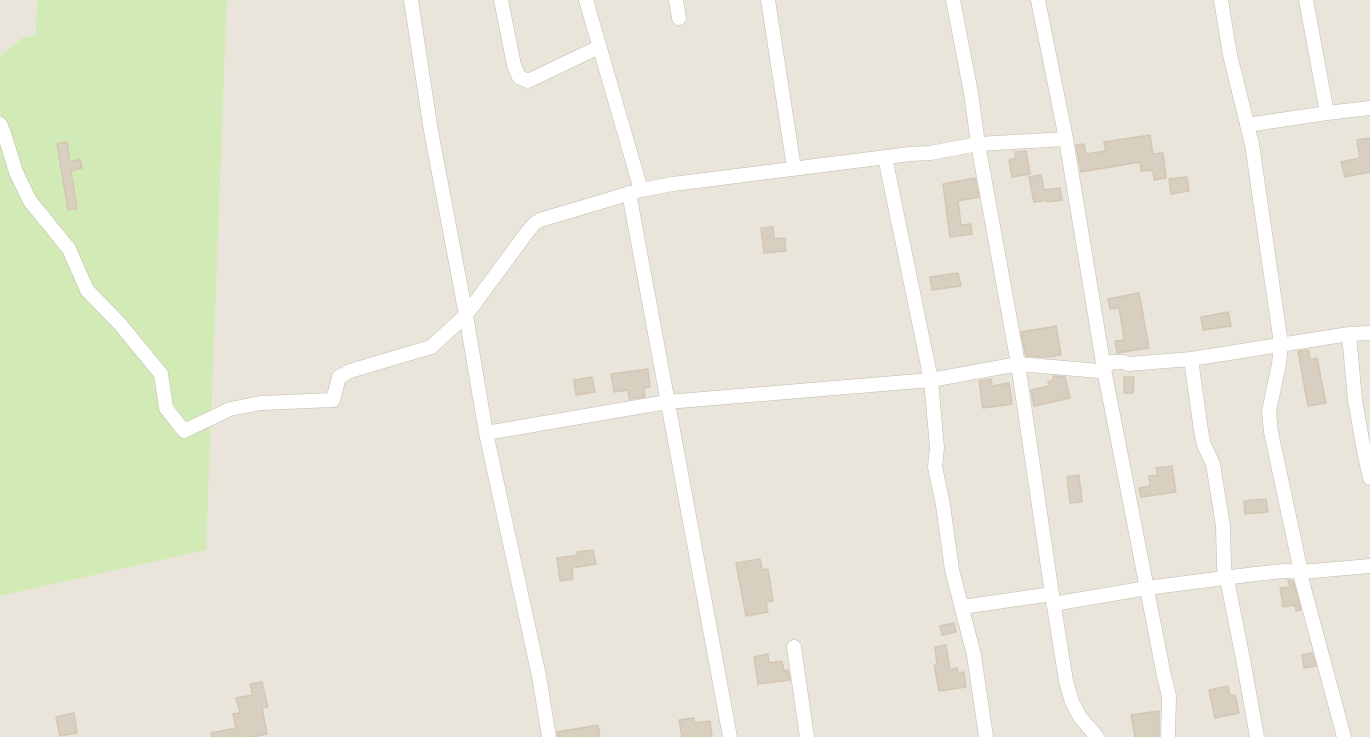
<!DOCTYPE html>
<html>
<head>
<meta charset="utf-8">
<style>
	body { margin:0 }
	canvas { display:block; background:#f6f3ec }
</style>
</head>
<body>
<canvas width="1370" height="737"></canvas>
<script>
const ctx = document.querySelector('canvas').getContext('2d');
ctx.lineJoin = 'round';
function fillPath(path, color) { ctx.fillStyle = color; ctx.fill(path, 'evenodd'); }
const shape = rows => new Path2D(rows.map(r => 'M' + r).join(''));
function stroke(path, color, width, dash) { ctx.strokeStyle = color; ctx.lineWidth = width; ctx.lineCap = dash ? 'butt' : 'round'; ctx.setLineDash(dash || []); ctx.stroke(path); }
fillPath(shape([
	[0,0,38,0,35,35,22,38,0,56],
	[227,0,1370,0,1370,737,0,737,0,596,205,550]
]), '#eae5da');
fillPath(shape([
	[38,0,227,0,206,550,0,596,0,132,2,121,0,114,0,56,22,38,35,35]
]), '#d2eab5');
const building = shape([
	[1150,135,1153,154,1163,153,1166,178,1154,180,1153,170,1141,171,1140,162,1081,172,1076,145,1084,144,1086,154,1106,151,1104,142,1150,135],
	[1370,138,1370,172,1345,177,1341,162,1360,158,1357,140,1370,138],
	[67,142,70,162,80,159,82,168,71,171,77,209,68,210,57,144,67,142],
	[1026,151,1030,174,1012,177,1009,160,1016,158,1015,152,1026,151],
	[1041,175,1044,190,1060,188,1062,200,1047,202,1047,200,1034,202,1029,177,1041,175],
	[1187,177,1189,191,1171,194,1169,179,1187,177],
	[975,178,979,197,958,201,961,225,971,224,972,234,950,237,943,184,975,178],
	[773,227,774,239,785,238,786,251,764,253,761,228,773,227],
	[958,273,961,286,932,290,930,277,958,273],
	[1139,293,1149,348,1117,353,1115,341,1124,340,1123,331,1119,308,1110,309,1108,299,1139,293],
	[1228,312,1231,326,1203,330,1201,317,1228,312],
	[1056,326,1061,355,1047,357,1026,356,1021,332,1056,326],
	[1309,350,1310,360,1317,358,1326,403,1308,406,1298,351,1309,350],
	[648,369,650,387,644,388,645,397,629,399,628,390,614,392,611,374,648,369],
	[1053,376,1065,377,1070,398,1034,406,1031,390,1049,386,1048,382,1054,380,1053,376],
	[592,377,595,392,576,395,574,380,592,377],
	[1124,377,1134,377,1133,393,1124,393,1124,377],
	[991,379,992,386,1009,383,1012,404,983,408,979,381,991,379],
	[1172,466,1176,492,1141,497,1139,488,1150,486,1149,476,1158,475,1156,468,1172,466],
	[1079,475,1082,502,1070,503,1067,477,1079,475],
	[1266,499,1268,512,1245,514,1244,501,1266,499],
	[593,550,596,564,572,568,573,579,560,581,557,558,578,555,577,552,593,550],
	[760,559,762,570,768,569,773,601,766,602,768,612,746,616,736,563,760,559],
	[1288,580,1293,581,1301,610,1296,611,1295,605,1283,607,1280,588,1290,587,1288,580],
	[954,623,956,632,942,635,940,626,954,623],
	[946,645,950,670,957,668,958,673,964,672,966,687,939,691,934,665,937,665,935,647,946,645],
	[1312,653,1316,666,1304,668,1302,655,1312,653],
	[768,654,769,663,782,661,784,671,788,670,790,680,758,684,754,657,768,654],
	[262,682,268,707,262,708,267,734,252,737,211,737,211,733,236,728,233,714,240,713,236,698,253,695,250,684,262,682],
	[1228,686,1230,696,1235,695,1239,713,1215,718,1209,690,1228,686],
	[1159,711,1159,737,1135,737,1131,715,1159,711],
	[74,713,77,733,60,736,56,717,74,713],
	[694,718,694,723,710,721,712,737,682,737,679,720,694,718],
	[598,725,600,737,558,737,557,732,598,725]
]);
fillPath(building, '#d8cfc1');
stroke(building, '#d3c7b4', 1.5);
const street = shape([
	[411,0,431,131,466,315,486,433,539,676,549,737],
	[501,0,514,65,519,77,528,81,599,47],
	[586,0,641,190],
	[676,0,679,18],
	[768,0,794,168],
	[953,0,971,93,978,144,1018,364,1052,594,1066,681,1072,702,1080,717,1097,737],
	[1038,0,1066,139,1104,369,1164,676,1169,696,1168,737],
	[1221,0,1230,55,1252,144,1281,344,1279,364,1269,411,1271,432,1301,572,1370,566],
	[1306,0,1327,113,1370,108],
	[0,124,4,133,16,172,30,201,69,249,87,290,120,324,161,374,166,408,184,431,230,409,261,403,333,400,339,377,350,371,431,347,466,315,528,231,534,224,540,220,641,190,673,184,910,154,930,153,978,144,1066,139],
	[1247,125,1327,113],
	[629,193,730,737],
	[1349,334,1355,400,1364,451,1370,478],
	[1191,359,1201,431,1204,445,1213,464,1223,526,1224,568,1227,579,1243,659,1257,737],
	[486,433,667,402,931,380,885,157],
	[1053,604,1147,588,1255,574,1284,571,1301,572,1302,581,1344,737],
	[962,607,1052,594],
	[794,647,807,737],
	[986,737,974,655,952,570,943,505,935,467,937,448,931,380,1018,364,1099,371,1112,362,1123,362,1129,364,1191,359,1349,334,1370,333]
]);
stroke(street, '#c2bbae', 15);
stroke(street, '#fff', 14);
</script>
</body>
</html>
